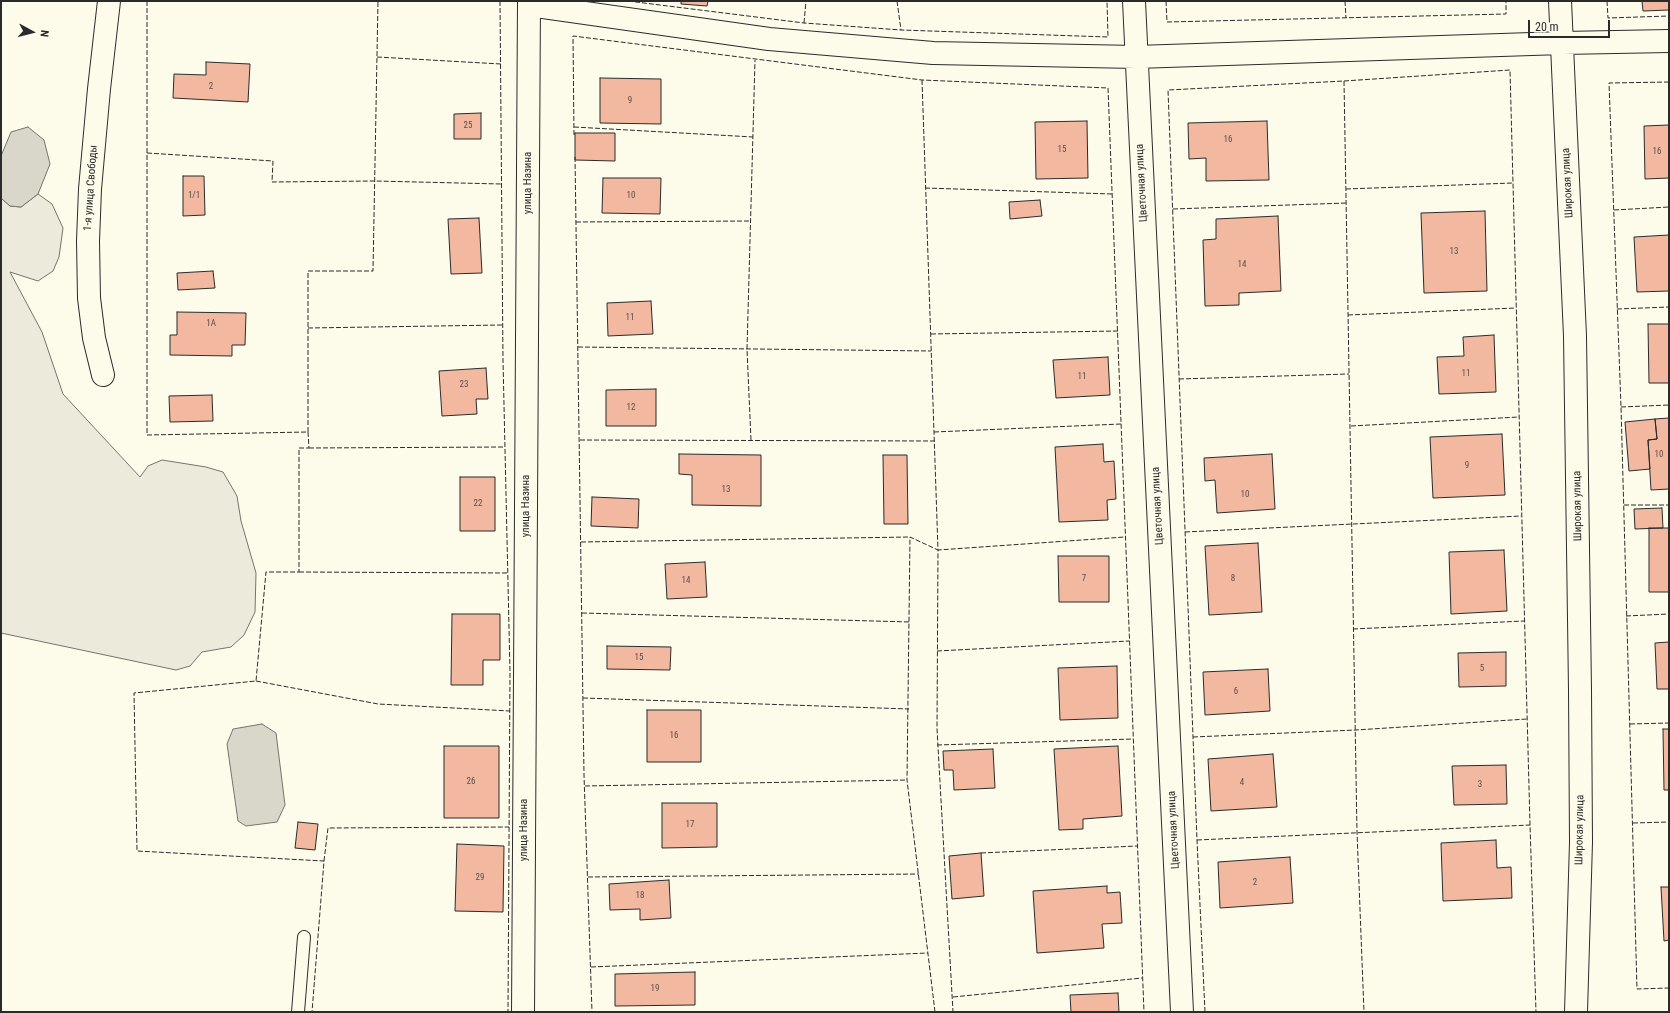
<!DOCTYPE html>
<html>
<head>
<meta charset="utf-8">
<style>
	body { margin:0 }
	#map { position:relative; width:1670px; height:1013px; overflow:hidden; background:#fdfbea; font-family:"Roboto Condensed",sans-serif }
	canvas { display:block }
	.frame { position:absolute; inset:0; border:2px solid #2b2b2b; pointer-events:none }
	.north { position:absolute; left:12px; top:12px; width:40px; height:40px; -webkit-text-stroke:3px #fdfbea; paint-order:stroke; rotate:97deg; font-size:11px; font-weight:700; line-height:16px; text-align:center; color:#2b2b2b }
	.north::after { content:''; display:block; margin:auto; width:14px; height:18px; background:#2b2b2b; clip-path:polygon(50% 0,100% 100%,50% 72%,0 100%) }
	.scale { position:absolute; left:1528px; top:20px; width:82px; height:18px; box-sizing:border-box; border:2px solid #2b2b2b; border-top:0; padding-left:5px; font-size:12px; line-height:14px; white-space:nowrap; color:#2b2b2b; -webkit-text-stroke:3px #fdfbea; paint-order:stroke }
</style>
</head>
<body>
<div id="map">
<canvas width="1670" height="1013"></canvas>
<div class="frame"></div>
<div class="north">N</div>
<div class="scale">20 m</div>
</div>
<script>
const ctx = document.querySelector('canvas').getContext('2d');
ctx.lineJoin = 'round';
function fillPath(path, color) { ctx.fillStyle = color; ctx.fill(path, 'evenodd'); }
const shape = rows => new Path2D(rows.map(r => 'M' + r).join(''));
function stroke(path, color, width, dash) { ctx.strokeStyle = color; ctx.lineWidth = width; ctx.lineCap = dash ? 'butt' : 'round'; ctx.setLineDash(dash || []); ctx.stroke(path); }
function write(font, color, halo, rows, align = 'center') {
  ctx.font = font + ' "Roboto Condensed",sans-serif'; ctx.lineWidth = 3; ctx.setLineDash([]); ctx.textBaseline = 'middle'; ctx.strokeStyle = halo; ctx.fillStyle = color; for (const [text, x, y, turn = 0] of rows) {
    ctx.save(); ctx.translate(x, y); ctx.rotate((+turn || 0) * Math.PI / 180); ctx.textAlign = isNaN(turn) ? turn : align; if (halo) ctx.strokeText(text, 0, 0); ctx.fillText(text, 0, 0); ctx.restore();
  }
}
const green = shape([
	[38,194,52,204,63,228,59,257,53,271,38,281,10,272,42,332,63,394,140,477,148,466,162,460,206,467,223,472,237,496,241,521,256,573,255,612,244,635,231,647,202,652,190,666,176,670,1,633,1,198,10,206,21,207,38,194]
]);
fillPath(green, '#ecebdb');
stroke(green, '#74746e', 1);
const water = shape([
	[28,127,44,140,50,164,38,194,21,207,10,206,1,198,1,156,11,132,28,127],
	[262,724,276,733,285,805,277,822,246,826,238,821,227,744,233,729,262,724]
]);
fillPath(water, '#d8d7c9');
stroke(water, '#74746e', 1);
const building = shape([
	[681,1,708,1,707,6,681,4,681,1],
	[1642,1,1669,1,1669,10,1643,11,1642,1],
	[206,62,250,64,248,102,173,98,174,74,206,75,206,62],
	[600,78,661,79,661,124,600,123,600,78],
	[481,113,481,139,454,139,454,114,481,113],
	[1087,121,1088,178,1036,179,1035,122,1087,121],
	[1267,121,1269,180,1206,181,1206,158,1189,159,1188,123,1267,121],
	[1669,125,1669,178,1645,179,1644,126,1669,125],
	[575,133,615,133,615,161,575,160,575,133],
	[183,176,204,176,205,215,183,216,183,176],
	[603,178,661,178,660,214,602,213,603,178],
	[1040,200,1042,216,1010,219,1009,202,1040,200],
	[1485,211,1487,291,1424,293,1421,213,1485,211],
	[1278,216,1281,291,1239,293,1239,305,1205,306,1203,240,1216,239,1216,219,1278,216],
	[479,218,482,273,451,274,448,219,479,218],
	[1669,235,1669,291,1637,292,1634,237,1669,235],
	[213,271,215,288,178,290,177,273,213,271],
	[651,301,653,334,608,336,607,303,651,301],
	[177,312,246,313,245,345,232,345,232,356,170,355,170,335,177,335,177,312],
	[1648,324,1669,324,1669,383,1649,383,1648,324],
	[1494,335,1496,392,1439,394,1437,357,1464,356,1463,337,1494,335],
	[1108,357,1110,395,1056,398,1053,360,1108,357],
	[486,368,488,399,476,399,477,414,442,416,439,371,486,368],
	[656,389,656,426,606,426,606,390,656,389],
	[212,395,213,421,170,422,169,396,212,395],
	[1669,418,1669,489,1651,490,1648,440,1657,439,1655,419,1669,418],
	[1655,419,1657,439,1648,440,1650,469,1629,471,1625,422,1655,419],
	[1502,434,1505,495,1433,498,1430,437,1502,434],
	[1103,444,1104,462,1114,461,1116,499,1107,500,1108,520,1059,522,1055,447,1103,444],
	[679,454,761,455,761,506,692,505,692,475,679,474,679,454],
	[1272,454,1275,509,1217,513,1215,480,1205,481,1204,458,1272,454],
	[883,455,907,455,908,524,884,524,883,455],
	[460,477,495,477,495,531,460,531,460,477],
	[592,497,639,499,638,528,591,526,592,497],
	[1662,508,1663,528,1635,529,1634,509,1662,508],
	[1649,528,1669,528,1669,592,1649,592,1649,528],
	[1258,543,1262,612,1209,615,1205,546,1258,543],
	[1504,550,1507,611,1451,614,1449,552,1504,550],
	[1058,556,1109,556,1109,602,1059,602,1058,556],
	[705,562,707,597,667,599,665,564,705,562],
	[452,614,500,614,500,660,483,660,483,685,451,685,452,614],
	[1669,642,1669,689,1657,689,1655,643,1669,642],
	[607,646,671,647,670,670,607,669,607,646],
	[1506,652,1506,686,1459,687,1458,653,1506,652],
	[1117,666,1118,718,1060,720,1058,668,1117,666],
	[1268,669,1270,711,1205,715,1203,672,1268,669],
	[647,710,701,710,701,762,647,762,647,710],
	[1663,729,1669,729,1669,790,1664,790,1663,729],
	[444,746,499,746,499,818,444,818,444,746],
	[1118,746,1122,816,1083,819,1083,829,1059,830,1054,749,1118,746],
	[993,749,995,788,954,790,953,770,944,770,943,751,993,749],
	[1273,754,1277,807,1211,811,1208,759,1273,754],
	[1506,765,1507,804,1454,805,1452,766,1506,765],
	[662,803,717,803,717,847,662,848,662,803],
	[298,822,318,824,315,850,295,848,298,822],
	[1496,840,1497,868,1511,867,1512,898,1443,901,1441,843,1496,840],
	[457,844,504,846,503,912,455,911,457,844],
	[981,853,984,896,952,899,949,856,981,853],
	[1290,857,1293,903,1220,908,1218,862,1290,857],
	[669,880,671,918,640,920,640,909,610,910,609,884,669,880],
	[1107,886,1107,893,1120,892,1122,923,1102,924,1104,948,1037,953,1033,891,1107,886],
	[1661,887,1669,887,1669,940,1664,941,1661,887],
	[695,972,695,1005,615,1006,615,974,695,972],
	[1118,993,1119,1012,1071,1012,1070,995,1118,993]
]);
fillPath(building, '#f2b8a0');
stroke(building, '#2b2b2b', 1);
const service = shape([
	[298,1012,304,937]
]);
const minor = shape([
	[1134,1,1182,1012],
	[1560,1,1575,336,1580,690,1581,842,1576,1012],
	[529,5,769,39,933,53,1136,57,1562,43,1669,41],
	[103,375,94,338,89,298,88,241,90,189,99,89,109,1],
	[523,1012,529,1]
]);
stroke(service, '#2b2b2b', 14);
stroke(minor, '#2b2b2b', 24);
stroke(service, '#fdfbea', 12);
stroke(minor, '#fdfbea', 22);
stroke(shape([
	[147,1,147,435,308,432,309,448,299,448,299,572,266,572,256,681,134,693,137,851,324,861,312,1012],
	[500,1,503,360,510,672,508,1012],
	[628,1,804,23,901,30,1108,37,1107,1],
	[897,1,901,30],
	[1166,1,1167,22,1506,14,1506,1],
	[1345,1,1346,18],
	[1607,1,1608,18,1669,16],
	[804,23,806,1],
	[377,57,501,64],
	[922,80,938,550,1125,537],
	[1344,81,1357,832,1364,1012],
	[1669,82,1609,83,1621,407,1637,989,1669,988],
	[574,127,753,137],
	[574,135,573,36,922,80,1108,88,1144,1012],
	[147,153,273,161,272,182,375,181,501,184],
	[575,157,584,775,592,1012],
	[925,188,1112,194],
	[1346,189,1513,183],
	[1173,209,1347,203],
	[1614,210,1669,207],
	[576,222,751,221],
	[1617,309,1669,307],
	[1348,315,1516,308],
	[308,328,502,325],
	[931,334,1118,331],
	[578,347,931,351],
	[1179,379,1349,374],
	[1621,407,1669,405],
	[1351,426,1519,417],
	[308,432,308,271,373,271,378,1],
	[934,432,1121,424],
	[580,440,935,441],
	[751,440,747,349,755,60],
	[309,448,505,447],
	[1624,505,1669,505],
	[1185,532,1521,516],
	[581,542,910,537],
	[299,572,508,573],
	[582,613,910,622],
	[1626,616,1669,614],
	[1353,629,1524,621],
	[937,651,1129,641],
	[256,681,378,704,510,711],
	[583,698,909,709],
	[1630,724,1669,723],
	[1193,737,1356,730,1527,719],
	[937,745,1133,739],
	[585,786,907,780],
	[1633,823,1669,822],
	[1197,840,1530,825],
	[981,853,1137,846],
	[324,861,328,828,509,827],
	[588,877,919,874],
	[591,967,928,953],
	[953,997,1142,978],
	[935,1012,907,780,910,537,938,550,937,729,953,1012],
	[1205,1012,1197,840,1168,90,1344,81,1510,70,1530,825,1536,1012]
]), '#2b2b2b', 1, [5, 2]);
write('9px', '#5d4e48', null, [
	["2",211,87],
	["9",630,101],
	["25",468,126],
	["16",1228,140],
	["15",1062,150],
	["16",1657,152],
	["1/1",194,196],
	["10",631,196],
	["13",1454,252],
	["14",1242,265],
	["11",630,318],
	["1А",211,324],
	["11",1466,374],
	["11",1082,377],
	["23",464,385],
	["12",631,408],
	["10",1659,455],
	["9",1467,466],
	["13",726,490],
	["10",1245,495],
	["22",478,504],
	["7",1084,579],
	["8",1233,579],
	["14",686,581],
	["15",639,658],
	["5",1482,669],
	["6",1236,692],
	["16",674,736],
	["26",471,782],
	["4",1242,783],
	["3",1480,785],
	["17",690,825],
	["29",480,878],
	["2",1255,883],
	["18",640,896],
	["19",655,989]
]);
write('11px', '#2b2b2b', '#fdfbea', [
	["улица Назина",528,183,-90],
	["Цветочная улица",1142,183,-93],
	["Широкая улица",1568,183,-93],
	["1-я улица Свободы",91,188,-86],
	["улица Назина",526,506,-90],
	["Цветочная улица",1158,506,-93],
	["Широкая улица",1578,506,-91],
	["улица Назина",524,830,-90],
	["Цветочная улица",1174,830,-93],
	["Широкая улица",1580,830,-89]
]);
</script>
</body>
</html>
